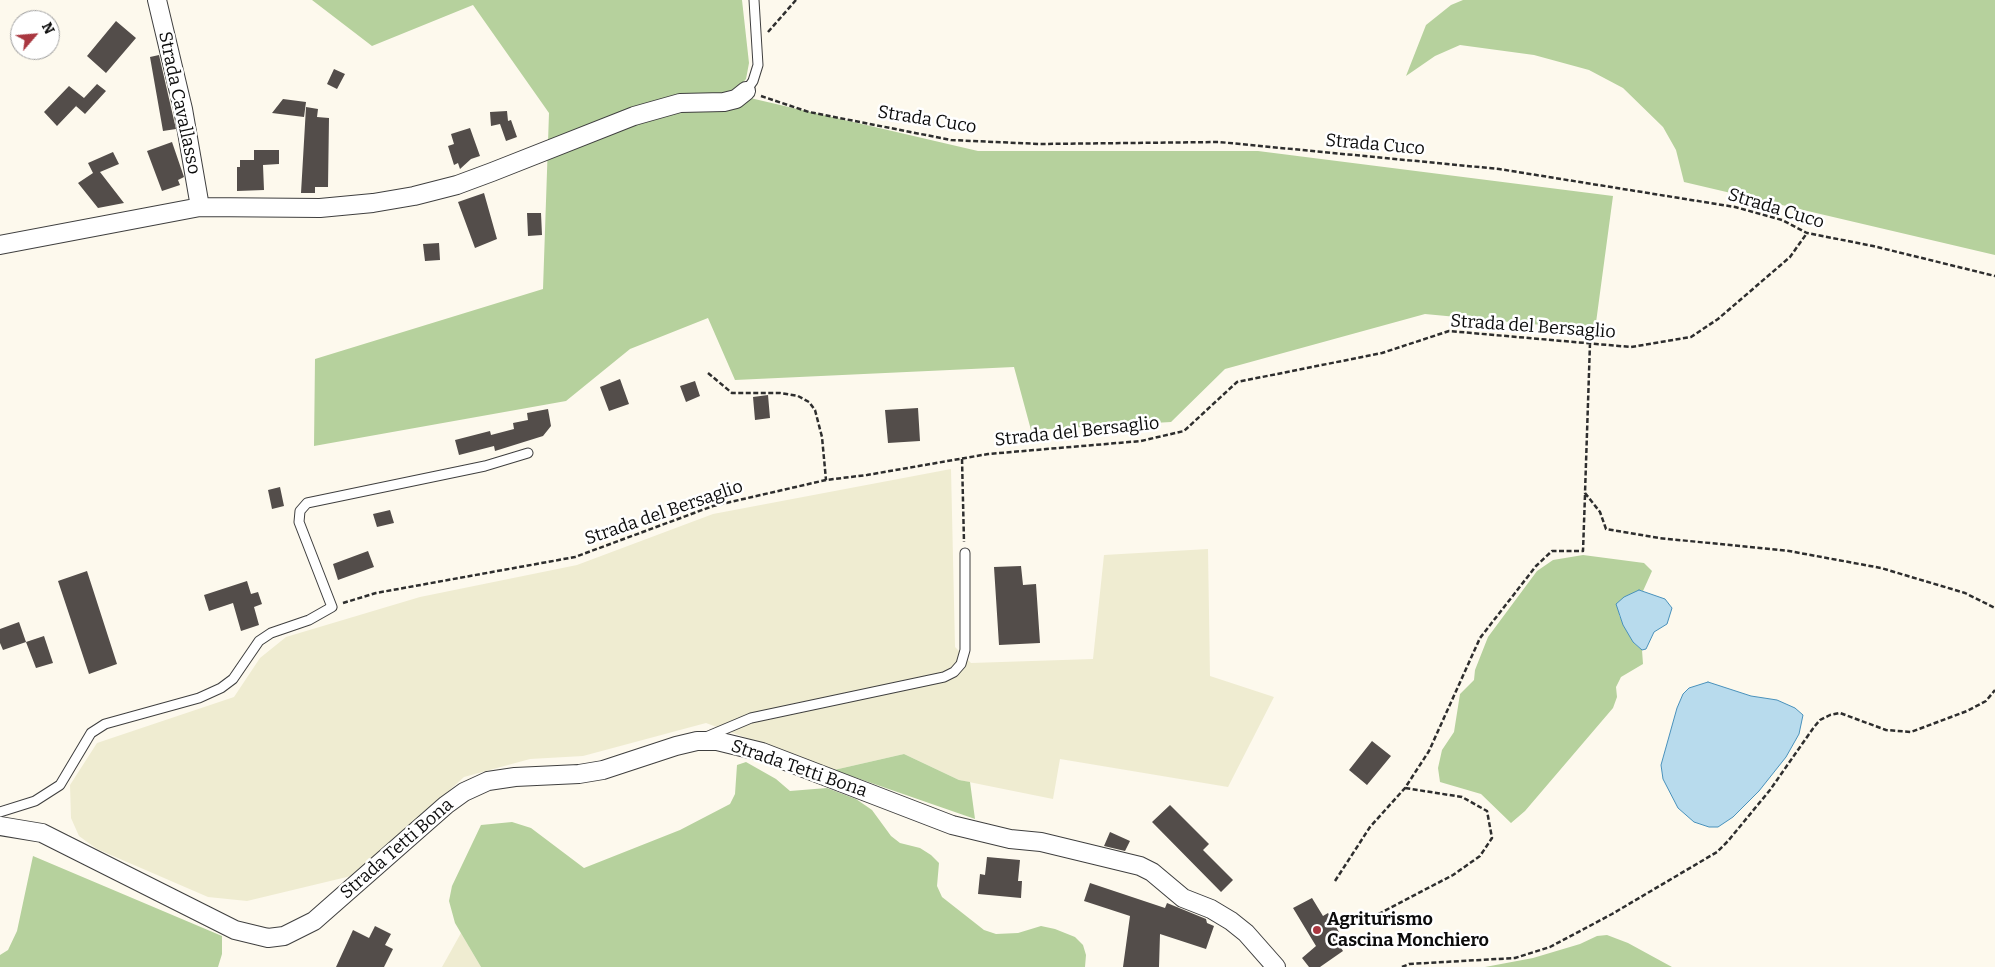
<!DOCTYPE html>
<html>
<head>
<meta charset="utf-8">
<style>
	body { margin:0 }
	#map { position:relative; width:1995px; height:967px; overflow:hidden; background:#fdf9ed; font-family:Bitter,serif }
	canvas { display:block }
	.north { position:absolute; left:10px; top:10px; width:50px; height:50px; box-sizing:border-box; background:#fff; border:1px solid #9e9e9e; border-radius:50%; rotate:63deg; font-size:14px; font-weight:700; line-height:20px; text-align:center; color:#0c0c0c }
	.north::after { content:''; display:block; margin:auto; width:18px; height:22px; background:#a93740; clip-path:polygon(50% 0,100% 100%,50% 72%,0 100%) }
</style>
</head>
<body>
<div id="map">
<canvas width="1995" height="967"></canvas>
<div class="north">N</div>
</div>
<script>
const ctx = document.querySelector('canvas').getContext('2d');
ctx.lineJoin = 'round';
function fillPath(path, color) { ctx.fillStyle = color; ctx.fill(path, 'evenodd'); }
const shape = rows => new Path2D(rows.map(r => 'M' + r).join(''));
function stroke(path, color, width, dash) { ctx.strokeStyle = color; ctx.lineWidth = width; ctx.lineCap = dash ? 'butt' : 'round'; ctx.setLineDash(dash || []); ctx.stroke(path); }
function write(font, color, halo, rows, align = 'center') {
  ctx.font = font + ' Bitter,serif'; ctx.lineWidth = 5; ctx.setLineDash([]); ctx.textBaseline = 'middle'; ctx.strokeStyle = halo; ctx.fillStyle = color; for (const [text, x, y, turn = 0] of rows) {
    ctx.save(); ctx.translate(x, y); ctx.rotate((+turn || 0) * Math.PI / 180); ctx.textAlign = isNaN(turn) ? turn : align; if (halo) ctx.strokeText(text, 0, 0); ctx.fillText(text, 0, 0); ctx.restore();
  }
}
fillPath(shape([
	[951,469,955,647,971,663,1093,659,1104,555,1208,549,1210,676,1274,697,1228,787,1060,759,1053,799,959,780,904,754,834,770,706,723,583,756,530,759,464,777,381,852,351,876,247,901,208,897,97,849,79,836,71,818,70,785,97,743,234,697,260,658,286,637,420,597,577,565,713,514],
	[461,933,481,967,442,967]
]), '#efecd1');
fillPath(shape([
	[312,0,742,0,749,63,746,79,733,94,978,151,1258,151,1613,196,1595,330,1425,314,1225,369,1171,422,1031,430,1014,367,735,380,708,318,630,349,566,401,314,446,315,359,543,289,549,113,473,5,372,46],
	[1463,0,1995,0,1995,255,1684,182,1676,150,1663,127,1623,88,1589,70,1534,55,1460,45,1435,56,1406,76,1426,25,1451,5],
	[1583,555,1644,563,1652,571,1643,591,1639,590,1619,615,1633,642,1642,650,1643,664,1621,677,1616,687,1617,697,1613,708,1525,811,1511,823,1481,794,1440,782,1438,768,1442,750,1454,732,1460,694,1474,680,1475,670,1488,637,1537,571,1553,560],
	[904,754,959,780,970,782,975,819,834,770],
	[746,762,776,779,790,791,827,788,856,799,872,810,891,836,900,843,920,848,931,855,939,863,937,886,942,897,984,930,996,934,1018,933,1041,926,1055,929,1075,937,1083,945,1086,955,1085,967,481,967,455,923,449,901,452,886,481,825,512,822,531,828,584,868,680,830,730,804,735,794,737,765],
	[33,856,222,936,222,954,218,967,0,967,0,955,8,950,17,931],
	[1607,935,1628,943,1672,967,1485,967,1533,958,1580,944,1597,936]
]), '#b6d19d');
const water = shape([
	[1639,590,1665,599,1672,608,1667,624,1654,632,1646,649,1642,650,1633,642,1623,625,1616,604,1624,597,1639,590],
	[1708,682,1751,696,1777,700,1795,708,1803,715,1799,734,1786,757,1759,791,1733,817,1718,827,1709,827,1694,822,1678,808,1663,779,1661,765,1677,708,1683,694,1689,688,1708,682]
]);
fillPath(water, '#b8dbed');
stroke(water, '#4991bb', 1);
fillPath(shape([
	[116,21,136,38,106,73,87,56],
	[159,55,176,129,163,131,150,57],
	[334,69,345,74,337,89,327,84],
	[97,84,106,91,85,114,76,106,78,104,57,126,44,112,69,86,84,98],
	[283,99,306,102,304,117,272,113],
	[306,107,318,109,317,117,329,118,328,187,315,187,315,193,301,193],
	[507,111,508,121,511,120,517,137,506,141,500,124,491,126,490,112],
	[470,128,480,156,471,159,460,169,458,163,454,165,448,146,454,144,451,134],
	[172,142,184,177,178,180,180,185,162,191,147,151],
	[254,150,279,150,279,164,263,165,264,190,237,191,237,167,240,167,240,160,254,160],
	[113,152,119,164,100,172,124,203,98,208,78,183,93,173,88,163],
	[484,193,497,239,475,248,458,202],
	[527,213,541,213,542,235,528,236],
	[439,243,440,260,425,261,423,244],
	[620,379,629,404,609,411,600,387],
	[695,381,700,396,686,402,680,386],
	[768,395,770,418,755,420,753,397],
	[918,408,920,441,888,443,885,410],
	[548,409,551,426,543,436,495,451,494,446,459,455,455,440,490,431,491,435,514,429,513,423,528,420,527,413],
	[280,487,284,506,272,509,268,490],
	[390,510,394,523,377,527,373,514],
	[368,551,374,567,338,580,333,564],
	[1021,566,1023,585,1036,584,1040,643,999,645,994,567],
	[87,571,117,664,89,674,58,581],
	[247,581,251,594,258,592,262,604,254,607,259,625,241,631,233,603,209,611,204,595],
	[19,622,26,642,3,650,0,643,0,629],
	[44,636,53,663,36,668,26,642],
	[1372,741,1391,756,1367,785,1349,770],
	[1170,805,1209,844,1203,850,1233,880,1221,892,1152,822],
	[1110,832,1130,841,1125,851,1104,846],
	[987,857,1020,860,1018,881,1022,881,1021,898,978,894,980,874,985,875],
	[1090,883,1165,908,1167,903,1206,919,1207,923,1214,926,1206,949,1160,934,1159,967,1123,967,1130,916,1084,901],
	[1312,898,1323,916,1328,913,1339,932,1333,935,1343,951,1320,967,1309,967,1302,958,1316,946,1293,908],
	[375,926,391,934,385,945,393,949,384,967,336,967,353,930,369,938]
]), '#534d4a');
const lane = shape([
	[746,91,753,81,758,65,754,0],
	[706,737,751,718,944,677,954,672,961,664,965,650,965,553],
	[0,812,35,801,60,785,91,733,105,724,199,698,221,688,233,679,259,641,271,633,309,620,332,607,299,522,300,511,307,503,485,466,528,453]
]);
const street = shape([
	[157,0,183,109,200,207],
	[0,245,200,207,320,208,373,203,414,196,457,185,492,172,634,116,680,103,724,102,736,99,746,91],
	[0,826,42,833,235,930,268,938,284,936,314,921,446,805,464,792,488,781,515,777,579,774,603,770,676,746,697,741,717,741,762,752,952,825,1010,839,1041,842,1140,866,1152,872,1183,898,1211,909,1231,921,1246,933,1276,967]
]);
stroke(lane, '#3f3f3f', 11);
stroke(street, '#3f3f3f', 20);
stroke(shape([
	[768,32,796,0],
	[761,96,809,112,951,140,1040,144,1219,142,1499,169,1735,207,1782,220,1807,233,1873,246,1995,276],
	[1590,343,1585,493,1600,512,1606,529,1659,538,1789,551,1881,568,1965,593,1995,608],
	[708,373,732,393,780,393,798,396,809,402,815,410,822,437,826,480],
	[962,459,964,542],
	[343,603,376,593,575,557,713,506,826,480,867,475,988,454,1141,441,1184,431,1237,382,1382,353,1449,331,1631,347,1691,337,1718,319,1790,257,1807,233],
	[1335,881,1370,827,1405,788,1429,751,1480,638,1536,566,1552,551,1583,551,1585,495],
	[1365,921,1453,875,1480,856,1492,838,1487,811,1462,797,1405,788],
	[1402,967,1409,964,1515,958,1550,947,1612,914,1717,852,1728,841,1770,790,1814,727,1820,720,1830,715,1840,713,1886,730,1911,732,1967,711,1986,701,1995,690]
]), '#2e2e2e', 2.5, [5, 2.5]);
stroke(lane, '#fff', 9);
stroke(street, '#fff', 18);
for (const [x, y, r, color] of [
	[1317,930,5,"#a93740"]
]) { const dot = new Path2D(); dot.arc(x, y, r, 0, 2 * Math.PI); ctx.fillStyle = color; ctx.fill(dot); stroke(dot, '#fff', 2); }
write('18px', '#0c0c0c', '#fff', [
	["Strada Cavallasso",179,103,78],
	["Strada Cuco",927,120,9],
	["Strada Cuco",1375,145,5],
	["Strada Cuco",1776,209,17],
	["Strada del Bersaglio",1533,327,4],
	["Strada del Bersaglio",1077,432,-6],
	["Strada del Bersaglio",664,513,-19],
	["Strada Tetti Bona",799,769,19],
	["Strada Tetti Bona",397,849,-41]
]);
write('bold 18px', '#0c0c0c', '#fff', [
	["Agriturismo",1327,920],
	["Cascina Monchiero",1327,941]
], 'left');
</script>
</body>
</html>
